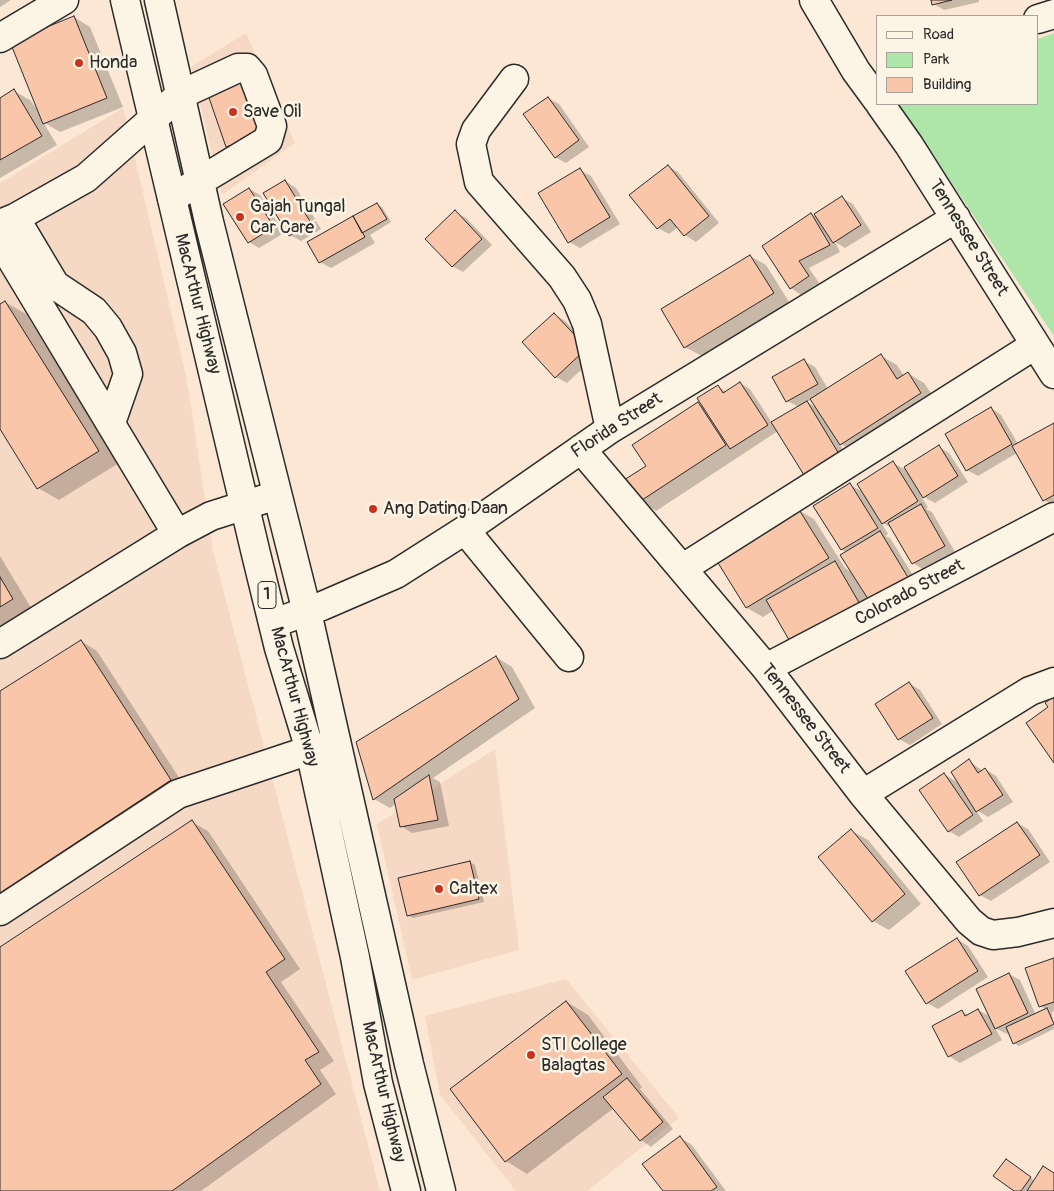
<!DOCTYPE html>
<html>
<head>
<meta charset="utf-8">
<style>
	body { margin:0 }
	#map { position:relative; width:1054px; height:1191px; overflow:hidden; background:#fbe7d3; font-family:Pangolin,sans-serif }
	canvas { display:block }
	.legend { position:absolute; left:876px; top:15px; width:162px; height:90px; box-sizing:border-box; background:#fcf5e5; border:1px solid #a8a49b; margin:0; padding:6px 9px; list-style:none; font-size:15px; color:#2b2b2b }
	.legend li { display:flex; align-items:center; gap:10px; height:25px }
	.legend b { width:25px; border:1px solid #a8a49b }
</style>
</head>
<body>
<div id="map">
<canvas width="1054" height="1191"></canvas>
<ul class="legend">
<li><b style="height:6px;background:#fcf5e5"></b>Road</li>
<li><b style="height:14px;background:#aee6a9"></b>Park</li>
<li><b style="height:14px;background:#f9c6aa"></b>Building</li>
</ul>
</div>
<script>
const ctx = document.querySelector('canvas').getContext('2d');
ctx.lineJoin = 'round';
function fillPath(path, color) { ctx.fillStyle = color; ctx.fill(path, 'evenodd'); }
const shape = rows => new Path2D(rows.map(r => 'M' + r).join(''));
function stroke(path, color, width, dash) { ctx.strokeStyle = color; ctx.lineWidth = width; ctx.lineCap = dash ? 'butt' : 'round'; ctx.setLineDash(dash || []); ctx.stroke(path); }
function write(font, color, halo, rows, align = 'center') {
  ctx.font = font + ' Pangolin,sans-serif'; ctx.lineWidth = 5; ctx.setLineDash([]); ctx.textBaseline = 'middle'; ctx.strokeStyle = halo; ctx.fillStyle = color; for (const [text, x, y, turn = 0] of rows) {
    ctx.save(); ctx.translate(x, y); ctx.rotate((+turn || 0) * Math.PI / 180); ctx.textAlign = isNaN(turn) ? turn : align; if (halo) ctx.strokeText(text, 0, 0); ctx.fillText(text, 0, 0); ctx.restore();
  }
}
fillPath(shape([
	[246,33,295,143,222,195,191,67],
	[123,108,187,380,213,551,380,1191,0,1191,0,183],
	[495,749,519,950,412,980,377,824],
	[566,979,679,1118,587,1191,516,1191,440,1095,425,1016]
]), '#f6d9c4');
fillPath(shape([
	[1054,33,1054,336,899,104,1038,104,1038,39]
]), '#aee6a9');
fillPath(shape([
	[0,0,11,0,0,7],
	[933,0,979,0,979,2,944,10,934,4],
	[74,17,90,27,123,107,60,132,43,122,57,145,0,178,0,99,14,91,30,100,41,115],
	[548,98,559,104,589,147,566,163,555,157],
	[668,166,678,172,719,223,696,242,685,235,678,227,669,234,658,228],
	[580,170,591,176,620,224,580,248,569,242],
	[285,181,296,188,315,219,294,232,294,235,316,221,321,229,301,241,290,235],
	[249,189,260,195,284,233,259,248,249,242],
	[842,198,853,204,871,232,845,248,835,242,840,252,809,268,819,283,801,295,791,288,811,214,819,218],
	[377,204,382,207,391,222,370,235,375,243,331,268,320,262],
	[455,212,466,218,492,245,463,272,452,266],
	[750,256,766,265,789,302,702,356,685,347],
	[5,302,26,314,119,463,59,500,38,488,0,426,0,305],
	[554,314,565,321,597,355,567,383,556,377],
	[881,356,897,365,904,376,908,373,924,383,937,402,857,453,839,443,849,460,815,480,805,474,778,431,656,511,640,501,647,466,698,404,704,407,718,387,727,392,740,383,750,389,772,423,799,407,787,401,804,361,815,367,828,389],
	[812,399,817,408,807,402],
	[991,408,1001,415,1018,444,1054,424,1054,506,1044,500,1017,453,978,476,967,470],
	[939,447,949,453,968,482,935,503,920,495,928,507,926,509,932,512,955,552,924,570,913,563,893,529,880,521,888,534,885,536,890,538,919,585,881,607,867,599,876,615,774,610,763,617,747,608,717,559,798,510,814,519,845,568,853,573,847,552,842,550,850,485,863,492,893,463,908,471],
	[0,556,33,611,0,631],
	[81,641,97,651,187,790,0,912,0,692],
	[496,657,512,667,535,708,433,778,440,782,449,826,412,833,401,826,397,803,390,808,374,799],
	[909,683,920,690,942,724,910,745,899,739],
	[969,761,983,771,985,769,996,776,1013,802,988,817,975,809,983,821,959,837,949,831,944,774,959,783],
	[192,822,208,831,300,969,281,982,334,1061,320,1070,336,1094,201,1191,0,1191,0,949],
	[1017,823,1028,829,1050,862,991,901,980,895],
	[852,831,868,840,921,904,889,930,873,921],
	[470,862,475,865,484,902,413,918,408,915],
	[957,939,968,946,988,977,938,1009,927,1003],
	[1054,959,1054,1011,1052,1012,1054,1029,1019,1046,1014,1043,1010,1033,1007,1034,995,1028,1002,1040,960,1063,949,1056,933,1027,962,1012,968,1015,978,1010,991,1017,1009,974,1020,980,1036,1015,1047,1010,1040,1006],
	[567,1002,588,1015,642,1087,640,1089,673,1129,651,1147,641,1140,614,1108,527,1174,506,1161,451,1089],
	[680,1138,691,1144,726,1191,664,1191],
	[1011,1164,1035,1181,1054,1191,1016,1191]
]), '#0003');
const building = shape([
	[931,0,952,0,932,5,931,0],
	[74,16,107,98,43,124,10,42,74,16],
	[240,77,261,135,226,147,206,89,240,77],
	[14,89,42,136,0,160,0,98,14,89],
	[548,97,579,140,555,158,523,114,548,97],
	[668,165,709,216,684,236,670,219,657,229,629,195,668,165],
	[580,168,610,217,568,243,538,193,580,168],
	[285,180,311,223,289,236,263,193,285,180],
	[249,188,274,227,248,243,223,204,249,188],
	[842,196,861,225,833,243,814,214,842,196],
	[377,203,387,219,362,233,353,216,377,203],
	[455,210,482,239,452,267,425,239,455,210],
	[811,213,830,245,799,261,809,276,790,289,762,246,811,213],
	[353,216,365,237,319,263,307,242,353,216],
	[750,255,774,293,684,348,661,309,750,255],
	[5,301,99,451,37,489,0,429,0,304,5,301],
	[554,313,587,348,555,378,522,342,554,313],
	[881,354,897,379,908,372,921,393,840,445,810,399,881,354],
	[804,359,818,384,786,402,772,377,804,359],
	[740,382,768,425,730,449,697,398,718,385,723,393,740,382],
	[807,401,839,454,804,475,771,422,807,401],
	[698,402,726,445,639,502,624,480,646,466,632,445,698,402],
	[991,407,1012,444,966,471,945,434,991,407],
	[1054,423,1054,495,1043,501,1012,446,1054,423],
	[939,445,958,476,923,498,904,467,939,445],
	[893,461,918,501,882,524,857,484,893,461],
	[850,483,878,528,841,550,813,506,850,483],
	[921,504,945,546,912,564,888,523,921,504],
	[798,508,829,558,746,608,715,558,798,508],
	[880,531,909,579,870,602,840,555,880,531],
	[835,561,861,606,792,645,766,600,835,561],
	[0,577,13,599,0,607,0,577],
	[81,640,171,780,0,893,0,691,81,640],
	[496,656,519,699,373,800,356,742,496,656],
	[909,682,933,718,898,740,875,704,909,682],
	[1054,696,1054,763,1026,723,1048,707,1045,703,1054,696],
	[969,759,978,773,985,768,1003,795,976,812,951,772,969,759],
	[944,773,973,815,948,832,919,790,944,773],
	[429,775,438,820,400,827,394,799,429,775],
	[192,820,285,959,266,972,319,1052,305,1060,321,1084,172,1191,0,1191,0,947,192,820],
	[1017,822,1040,855,979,896,956,862,1017,822],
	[851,829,905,894,872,922,818,857,851,829],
	[470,861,479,899,407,916,398,878,470,861],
	[957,938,978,971,926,1004,905,971,957,938],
	[1054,958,1054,1002,1039,1007,1025,968,1054,958],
	[1009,973,1028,1013,995,1029,976,989,1009,973],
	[566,1001,622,1074,505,1162,450,1089,566,1001],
	[1047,1008,1054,1024,1013,1044,1006,1027,1047,1008],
	[978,1009,992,1034,948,1057,932,1026,962,1010,965,1016,978,1009],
	[627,1078,663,1122,640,1141,603,1097,627,1078],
	[680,1136,717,1187,711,1191,663,1191,642,1164,680,1136],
	[1006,1159,1031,1177,1021,1191,1014,1191,993,1176,1006,1159],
	[1043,1166,1054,1173,1054,1191,1027,1191,1043,1166]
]);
fillPath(building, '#f9c6aa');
stroke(building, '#2b2b2b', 1);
const minor = shape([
	[814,0,856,71,878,101],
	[1038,19,1054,14],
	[0,38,64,0],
	[514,79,476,130,471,144,479,182,562,277,577,300,587,324,610,429],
	[880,104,909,145,1054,374],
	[15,218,55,285,94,311,108,328,122,353,128,374,111,423],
	[0,224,15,218,86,178,180,95,238,68,247,68,253,75,272,126,268,140,172,198],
	[0,240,177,534,0,644],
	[581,449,766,668,863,794,969,921,981,931,993,935,1018,932,1054,923],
	[465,530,569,657],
	[177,534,211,516,277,495],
	[683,568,1035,345],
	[274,623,322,606,396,574,465,530,610,429,956,218],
	[766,668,1054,517],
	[863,794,1030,691,1054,682],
	[0,911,178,794,310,750,333,745]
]);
const highway = shape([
	[125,0,256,554,279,648,310,750,355,957,378,1083,406,1191],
	[159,0,209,222,307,612,409,1064,441,1191]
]);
stroke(minor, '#2b2b2b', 31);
stroke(highway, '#2b2b2b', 31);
stroke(minor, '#fcf5e5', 28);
stroke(highway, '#fcf5e5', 28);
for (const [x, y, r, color] of [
	[79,63,5,"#c8321e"],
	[233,112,5,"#c8321e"],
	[240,217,5,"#c8321e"],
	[373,509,5,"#c8321e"],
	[439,889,5,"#c8321e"],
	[531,1055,5,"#c8321e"]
]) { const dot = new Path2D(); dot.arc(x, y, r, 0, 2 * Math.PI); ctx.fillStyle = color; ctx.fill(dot); stroke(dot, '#fcf5e5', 2); }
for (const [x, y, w] of [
	[267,595,18]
]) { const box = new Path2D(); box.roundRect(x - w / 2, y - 13.5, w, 27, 4); ctx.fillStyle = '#fcf5e5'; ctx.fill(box); stroke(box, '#2b2b2b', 1); }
write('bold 16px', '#2b2b2b', null, [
	["1",267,595]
]);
write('18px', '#2b2b2b', '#fcf5e5', [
	["Honda",89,63],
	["Save Oil",243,112],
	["Gajah Tungal",250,207],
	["Car Care",250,228],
	["Ang Dating Daan",383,509],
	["Caltex",449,889],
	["STI College",541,1045],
	["Balagtas",541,1066]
], 'left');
write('18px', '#2b2b2b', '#fcf5e5', [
	["Tennessee Street",968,238,58],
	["MacArthur Highway",197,304,76],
	["Florida Street",617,426,-33],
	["Colorado Street",910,593,-28],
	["MacArthur Highway",294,697,75],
	["Tennessee Street",805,719,52],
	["MacArthur Highway",383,1092,77]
]);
</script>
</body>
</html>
